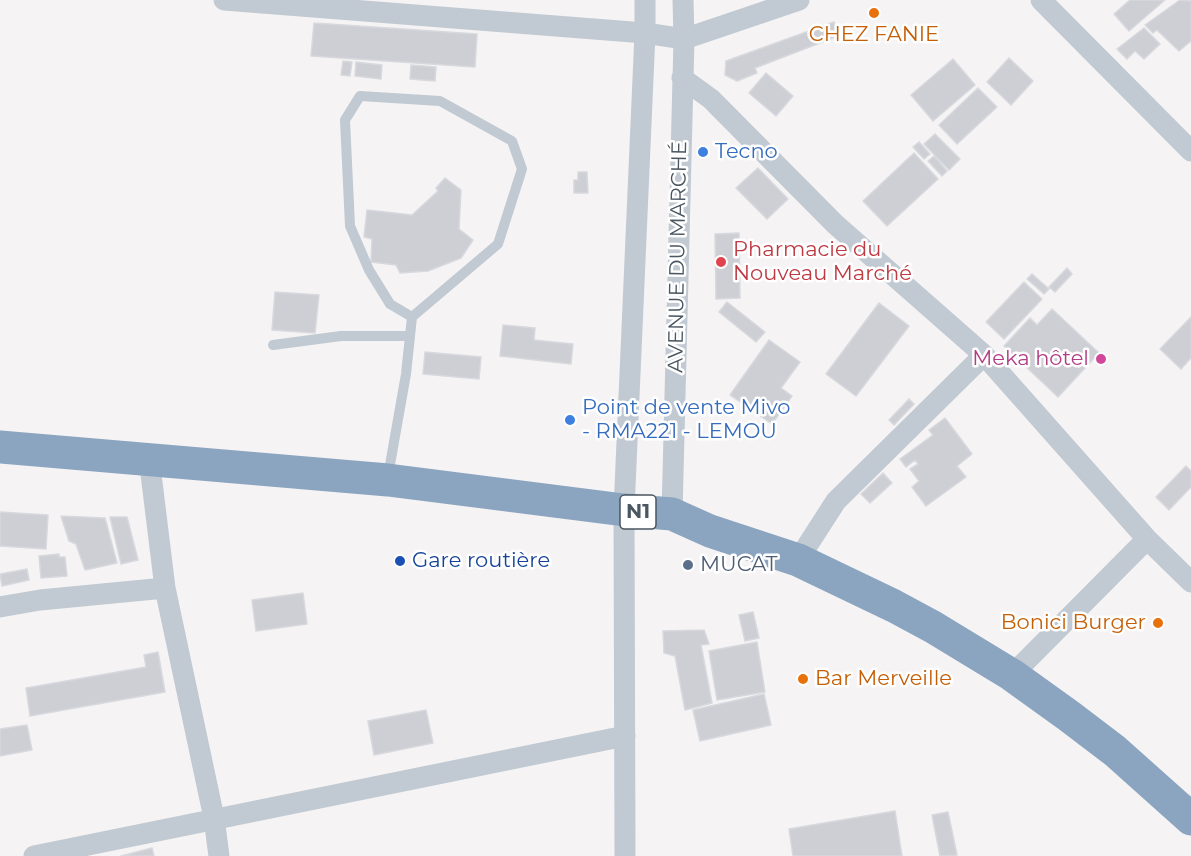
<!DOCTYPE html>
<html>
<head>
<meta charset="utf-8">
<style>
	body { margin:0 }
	canvas { display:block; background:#f5f3f3 }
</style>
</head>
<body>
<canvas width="1191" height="856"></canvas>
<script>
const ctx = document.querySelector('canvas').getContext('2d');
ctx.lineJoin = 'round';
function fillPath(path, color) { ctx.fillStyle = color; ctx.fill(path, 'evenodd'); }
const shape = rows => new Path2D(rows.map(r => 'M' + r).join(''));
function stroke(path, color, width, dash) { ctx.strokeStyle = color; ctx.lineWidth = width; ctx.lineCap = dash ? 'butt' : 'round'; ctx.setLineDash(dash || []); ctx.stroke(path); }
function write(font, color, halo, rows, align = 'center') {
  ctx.font = font + ' Montserrat,sans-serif'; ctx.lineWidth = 5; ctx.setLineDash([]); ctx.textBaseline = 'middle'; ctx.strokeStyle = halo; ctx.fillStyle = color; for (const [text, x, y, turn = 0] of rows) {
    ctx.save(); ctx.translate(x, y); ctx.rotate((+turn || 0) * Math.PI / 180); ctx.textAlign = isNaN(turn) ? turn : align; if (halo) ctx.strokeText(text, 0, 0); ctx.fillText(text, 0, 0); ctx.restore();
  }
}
const building = shape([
	[1130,0,1165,0,1129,31,1114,14,1130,0],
	[1180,0,1191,1,1191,41,1179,51,1157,30,1153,33,1145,25,1180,0],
	[834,22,838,36,755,68,757,73,737,81,725,75,726,61,834,22],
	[314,23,477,34,475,67,311,56,314,23],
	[1144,28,1160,44,1144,59,1135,51,1127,59,1117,49,1144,28],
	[1009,58,1033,81,1011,105,987,82,1009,58],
	[953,59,975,85,933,121,911,95,953,59],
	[343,61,352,62,350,76,341,75,343,61],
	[356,62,382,65,381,79,355,76,356,62],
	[411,65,436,67,435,81,410,79,411,65],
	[766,73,793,96,776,116,749,93,766,73],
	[978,88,997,107,957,144,939,125,978,88],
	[935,134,960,159,949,170,924,144,935,134],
	[919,142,930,154,924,159,913,147,919,142],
	[914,153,938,179,887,226,863,201,914,153],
	[934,156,947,171,942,176,928,161,934,156],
	[758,168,788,199,767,219,736,188,758,168],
	[578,172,587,172,588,193,574,193,574,180,578,180,578,172],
	[445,178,461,190,459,229,473,240,461,258,428,271,400,273,396,265,371,262,372,239,364,237,367,210,412,215,438,191,436,188,445,178],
	[739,233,740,298,716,299,715,234,739,233],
	[1067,268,1072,274,1055,292,1049,287,1067,268],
	[1032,274,1049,289,1044,294,1027,279,1032,274],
	[1024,282,1042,299,1004,339,986,322,1024,282],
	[275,292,319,295,315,333,272,330,275,292],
	[727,302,765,332,756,342,719,312,727,302],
	[879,303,909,326,856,396,826,374,879,303],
	[1052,309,1099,353,1058,397,1004,346,1030,318,1037,325,1052,309],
	[1191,317,1191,358,1181,369,1160,349,1191,317],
	[503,325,535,328,534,340,573,344,571,364,500,356,503,325],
	[769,340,800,362,781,388,792,396,772,424,730,395,769,340],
	[425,352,481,357,479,379,423,374,425,352],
	[909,399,914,404,894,425,889,420,909,399],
	[945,418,972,454,957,466,966,477,926,506,912,487,919,481,910,469,918,464,915,460,906,467,900,459,933,435,929,430,945,418],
	[1186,466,1191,471,1191,487,1169,510,1156,497,1186,466],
	[883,473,892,483,870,503,861,494,883,473],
	[0,512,48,515,46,549,0,546,0,512],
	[61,516,105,518,117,563,85,570,76,544,69,541,61,516],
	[110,517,127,517,138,560,121,564,110,517],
	[59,554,59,557,65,557,67,576,41,578,39,556,59,554],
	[27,569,29,580,2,586,0,574,27,569],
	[303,593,307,624,256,631,252,600,303,593],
	[753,612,759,638,745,641,739,615,753,612],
	[704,630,709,644,701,645,712,703,685,710,675,656,664,653,663,631,704,630],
	[757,642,765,692,717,700,709,651,757,642],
	[158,652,165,692,30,716,26,688,146,667,144,655,158,652],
	[764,694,771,725,700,741,693,710,764,694],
	[426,710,433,743,374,755,368,721,426,710],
	[27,725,32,750,0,756,0,729,27,725],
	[895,811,902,856,793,856,789,829,895,811],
	[948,812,957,855,940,856,932,815,948,812],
	[152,848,154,856,121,856,152,848]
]);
fillPath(building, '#cdcfd5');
stroke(building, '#d7d9de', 1.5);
stroke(shape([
	[273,345,341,336,410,336],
	[388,476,406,374,412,317,498,244,522,169,512,141,440,101,360,96,345,120,350,226,369,270,390,304,412,317]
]), '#c1cad2', 10);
stroke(shape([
	[224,0,645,33,684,39,799,0],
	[1041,0,1191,151],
	[682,78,711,99,835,224,984,355,1147,539,1191,582],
	[149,458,165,588,214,818,219,856],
	[672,514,684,39,683,0],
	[798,560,836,501,984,355],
	[0,607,40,600,165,588],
	[1012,675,1147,539],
	[34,856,625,736],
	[625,856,624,510,645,33,645,0]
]), '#c1cad2', 21);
stroke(shape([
	[0,447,388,480,624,510,672,514,710,531,798,560,894,606,933,627,1012,675,1069,716,1115,751,1191,819]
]), '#8ba5c1', 33);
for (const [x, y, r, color] of [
	[874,13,6,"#e8710a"],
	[703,152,6,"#3f7fe0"],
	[721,262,6,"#e0444e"],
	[1101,359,6,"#d1479c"],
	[570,420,6,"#3f7fe0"],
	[400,561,6,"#1a4fb4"],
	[688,565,6,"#5c6f8a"],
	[1158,623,6,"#e8710a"],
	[803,679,6,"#e8710a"]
]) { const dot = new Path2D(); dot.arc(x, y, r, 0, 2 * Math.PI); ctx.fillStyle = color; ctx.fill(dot); stroke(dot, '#fff', 2); }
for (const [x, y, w] of [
	[638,512,36]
]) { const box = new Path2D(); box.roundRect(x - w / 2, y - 17, w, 34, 4.5); ctx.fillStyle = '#fff'; ctx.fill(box); stroke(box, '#4a5661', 1.5); }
write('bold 20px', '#4a5661', null, [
	["N1",638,512]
]);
write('21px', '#c56008', '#fff', [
	["CHEZ FANIE",874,35],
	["Bonici Burger",1146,623,"right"],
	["Bar Merveille",815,679,"left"]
]);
write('21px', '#366cbe', '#fff', [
	["Tecno",715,152],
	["Point de vente Mivo",582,408],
	["- RMA221 - LEMOU",582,432]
], 'left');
write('21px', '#be3a42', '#fff', [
	["Pharmacie du",733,250],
	["Nouveau Marché",733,274]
], 'left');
write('21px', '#4a5661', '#fff', [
	["AVENUE DU MARCHÉ",678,257,-89]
]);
write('21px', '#b23c85', '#fff', [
	["Meka hôtel",1089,359]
], 'right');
write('21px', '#164399', '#fff', [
	["Gare routière",412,561]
], 'left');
write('21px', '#4e5e75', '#fff', [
	["MUCAT",700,565]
], 'left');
</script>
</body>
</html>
